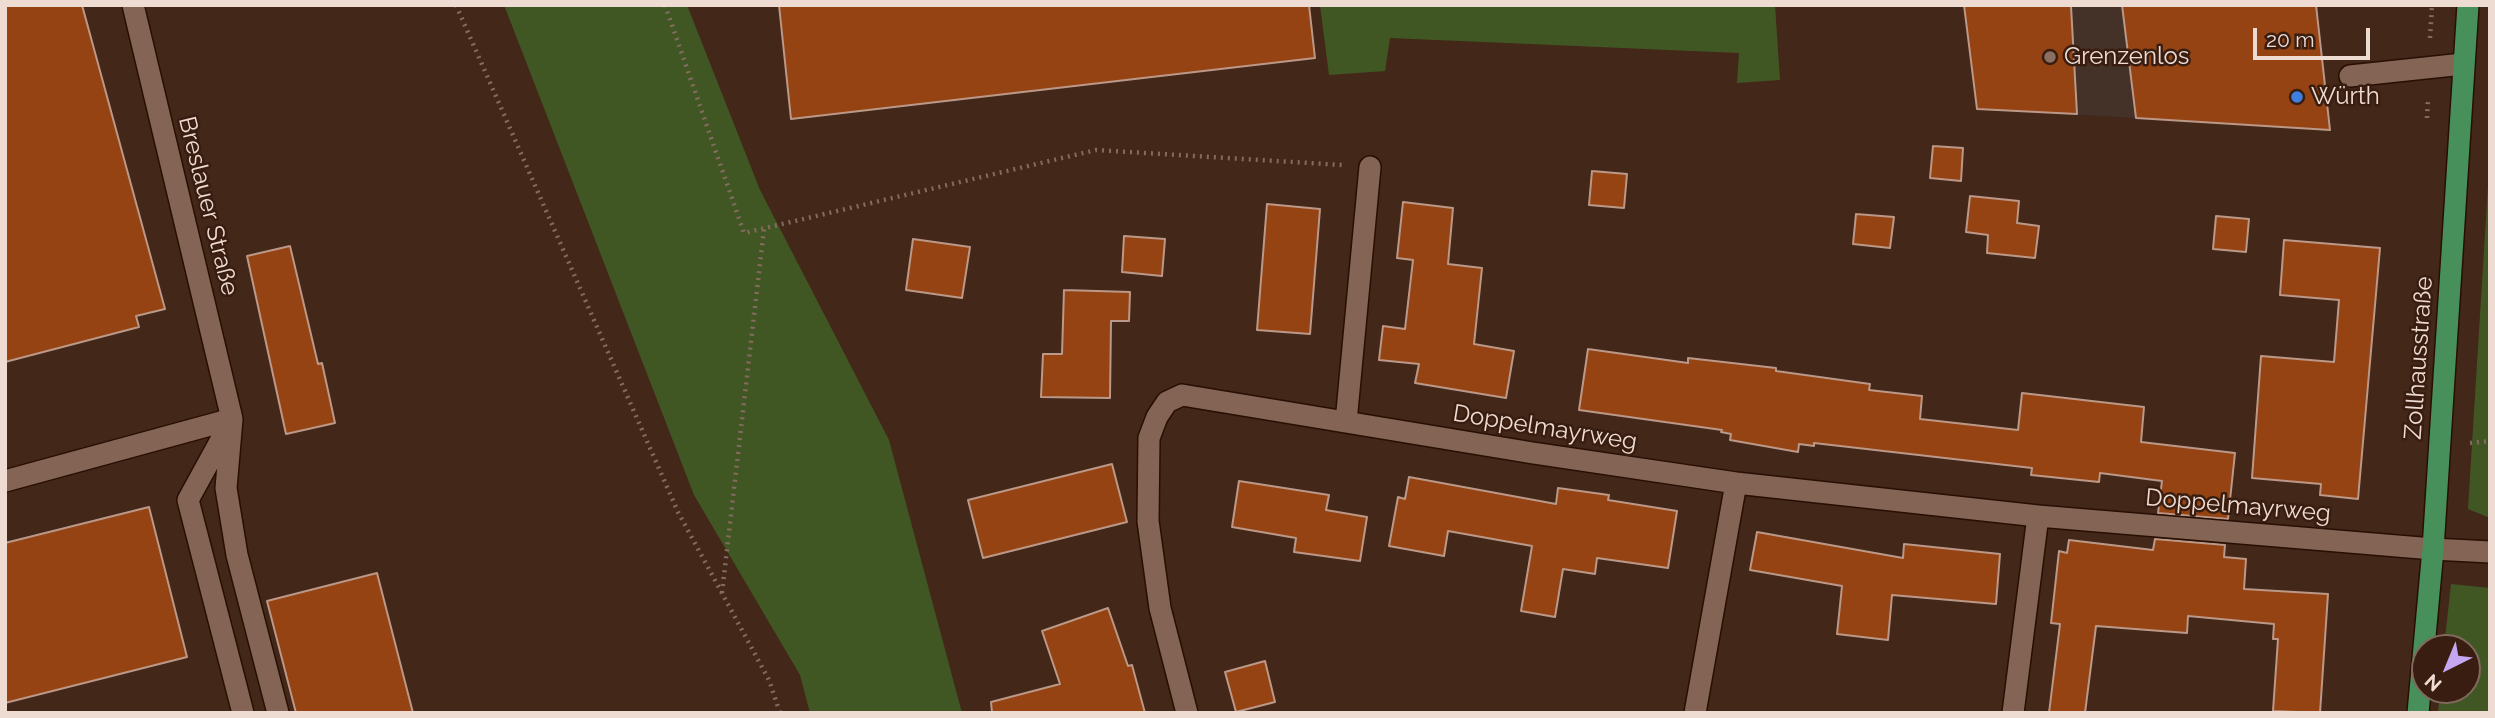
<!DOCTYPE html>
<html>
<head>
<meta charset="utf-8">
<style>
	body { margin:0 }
	#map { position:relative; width:2495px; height:718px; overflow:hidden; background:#432719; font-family:Raleway,sans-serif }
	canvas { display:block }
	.frame { position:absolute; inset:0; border:7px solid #eedbd2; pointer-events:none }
	.north { position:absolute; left:2411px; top:634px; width:70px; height:70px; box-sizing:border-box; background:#381d10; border:2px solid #81695e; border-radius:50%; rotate:223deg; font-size:19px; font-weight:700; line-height:28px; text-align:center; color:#eedbd2 }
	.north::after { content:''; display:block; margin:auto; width:24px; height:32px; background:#c5a7f1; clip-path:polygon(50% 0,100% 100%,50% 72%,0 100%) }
	.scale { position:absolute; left:2253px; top:28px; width:117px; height:32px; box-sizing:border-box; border:4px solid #eedbd2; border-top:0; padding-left:9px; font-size:21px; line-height:24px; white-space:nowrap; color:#eedbd2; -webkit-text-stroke:5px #381d10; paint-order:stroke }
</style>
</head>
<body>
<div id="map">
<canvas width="2495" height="718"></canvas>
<div class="frame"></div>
<div class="north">N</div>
<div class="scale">20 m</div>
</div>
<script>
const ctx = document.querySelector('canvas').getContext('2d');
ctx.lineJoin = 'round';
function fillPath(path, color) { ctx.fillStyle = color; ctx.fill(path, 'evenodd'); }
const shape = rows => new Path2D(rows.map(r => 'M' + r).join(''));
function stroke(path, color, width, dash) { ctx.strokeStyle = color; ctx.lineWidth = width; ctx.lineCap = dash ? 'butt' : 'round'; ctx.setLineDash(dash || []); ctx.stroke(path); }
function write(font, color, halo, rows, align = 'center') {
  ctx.font = font + ' Raleway,sans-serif'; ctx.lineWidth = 5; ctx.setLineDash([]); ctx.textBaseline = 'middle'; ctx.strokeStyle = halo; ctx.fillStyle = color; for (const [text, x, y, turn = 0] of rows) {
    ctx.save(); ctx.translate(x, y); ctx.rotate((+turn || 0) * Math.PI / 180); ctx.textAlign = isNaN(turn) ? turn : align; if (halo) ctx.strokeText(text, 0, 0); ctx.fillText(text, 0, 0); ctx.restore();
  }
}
fillPath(shape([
	[1964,5,2122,5,2136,118,1977,109]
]), '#443229');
fillPath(shape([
	[504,5,687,5,760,190,889,440,962,713,810,713,800,675,694,495],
	[1320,5,1775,5,1780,80,1737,83,1739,53,1390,38,1385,71,1329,75],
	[2490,153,2490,518,2468,509],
	[2451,584,2490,588,2490,713,2438,713,2440,690,2467,690,2467,648,2444,648]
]), '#415723');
const building = shape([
	[5,5,82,5,165,309,136,316,139,327,5,362,5,5],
	[779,5,1309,5,1315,58,791,119,779,5],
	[1964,5,2071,6,2077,114,1977,109,1964,5],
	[2122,5,2316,5,2330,130,2136,118,2122,5],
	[1933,146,1963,148,1961,181,1930,178,1933,146],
	[1592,171,1627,174,1624,208,1589,205,1592,171],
	[1970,196,2019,201,2017,223,2039,226,2035,258,1987,253,1988,235,1966,232,1970,196],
	[1403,202,1453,208,1448,264,1482,268,1474,344,1514,351,1506,398,1415,383,1419,364,1379,360,1383,326,1405,329,1413,260,1397,258,1403,202],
	[1267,204,1320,209,1310,334,1257,330,1267,204],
	[1856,214,1894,217,1890,248,1853,244,1856,214],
	[2216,216,2249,219,2246,252,2213,249,2216,216],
	[1124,236,1165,239,1162,276,1122,272,1124,236],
	[913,239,970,247,962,298,906,290,913,239],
	[2284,240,2380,248,2358,499,2320,495,2321,484,2252,478,2261,356,2334,362,2339,300,2280,295,2284,240],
	[290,246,318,364,322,363,335,423,286,434,247,256,290,246],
	[1064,290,1130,292,1129,321,1111,321,1110,398,1041,397,1043,354,1062,354,1064,290],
	[1588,349,1688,363,1688,358,1776,368,1776,371,1870,384,1869,390,1922,396,1920,419,2018,430,2022,393,2144,407,2141,442,2235,453,2228,519,2158,513,2162,481,2100,473,2099,482,2031,475,2032,468,1814,443,1814,446,1799,444,1798,452,1730,440,1731,434,1721,432,1722,430,1579,410,1588,349],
	[1112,464,1127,522,983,558,968,500,1112,464],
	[1409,477,1556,504,1558,488,1609,495,1608,500,1677,511,1668,568,1597,558,1595,574,1563,569,1555,617,1521,611,1532,546,1448,531,1444,556,1389,546,1398,497,1405,499,1409,477],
	[1239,481,1329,495,1326,510,1367,517,1360,561,1294,552,1296,538,1232,527,1239,481],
	[149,507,187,657,5,703,5,543,149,507],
	[1757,532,1903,558,1904,544,2000,554,1996,604,1892,595,1888,640,1837,634,1842,586,1750,570,1757,532],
	[2155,539,2225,545,2224,557,2246,559,2244,589,2328,594,2320,713,2273,711,2278,639,2273,639,2274,624,2188,616,2187,633,2096,626,2085,713,2049,713,2060,624,2051,623,2059,551,2067,553,2069,540,2153,550,2155,539],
	[377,573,413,713,296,713,267,601,377,573],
	[1108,608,1128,666,1132,665,1145,713,992,713,991,702,1060,684,1042,631,1108,608],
	[1265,661,1275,702,1236,712,1225,672,1265,661]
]);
fillPath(building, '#954313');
stroke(building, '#bb9887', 2);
const minor = shape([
	[133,5,232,419,226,488,237,555,278,713],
	[2350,76,2463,64],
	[1346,422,1370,167],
	[228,427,188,500,243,713],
	[5,481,232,419],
	[1187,713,1160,608,1148,521,1149,438,1157,417,1167,402,1182,395,1533,453,1736,483,2038,516,2433,549,2490,552],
	[1695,713,1736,483],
	[2013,713,2038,516]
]);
const major = shape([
	[2418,713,2433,549,2468,5]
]);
stroke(minor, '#280f03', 24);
stroke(major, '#280f03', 24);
stroke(shape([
	[456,5,678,512,769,680,780,713],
	[665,5,744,233,1096,150,1342,165],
	[2430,38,2432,5],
	[2427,118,2428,99],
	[2470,443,2490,441],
	[722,593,764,229]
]), '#846b5f', 4.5, [2, 5]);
stroke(minor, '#846454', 21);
stroke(major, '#478f5b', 21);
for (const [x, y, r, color] of [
	[2050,57,7,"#8d6e63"],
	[2297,97,7,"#3f7fe0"]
]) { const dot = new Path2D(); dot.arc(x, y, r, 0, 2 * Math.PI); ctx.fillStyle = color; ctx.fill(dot); stroke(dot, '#381d10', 2.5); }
write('24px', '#eedbd2', '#381d10', [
	["Grenzenlos",2064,57],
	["Würth",2311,97]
], 'left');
write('24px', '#eedbd2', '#381d10', [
	["Breslauer Straße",208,206,76],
	["Zollhausstraße",2419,358,-86],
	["Doppelmayrweg",1545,428,9],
	["Doppelmayrweg",2238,506,5]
]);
</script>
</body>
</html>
